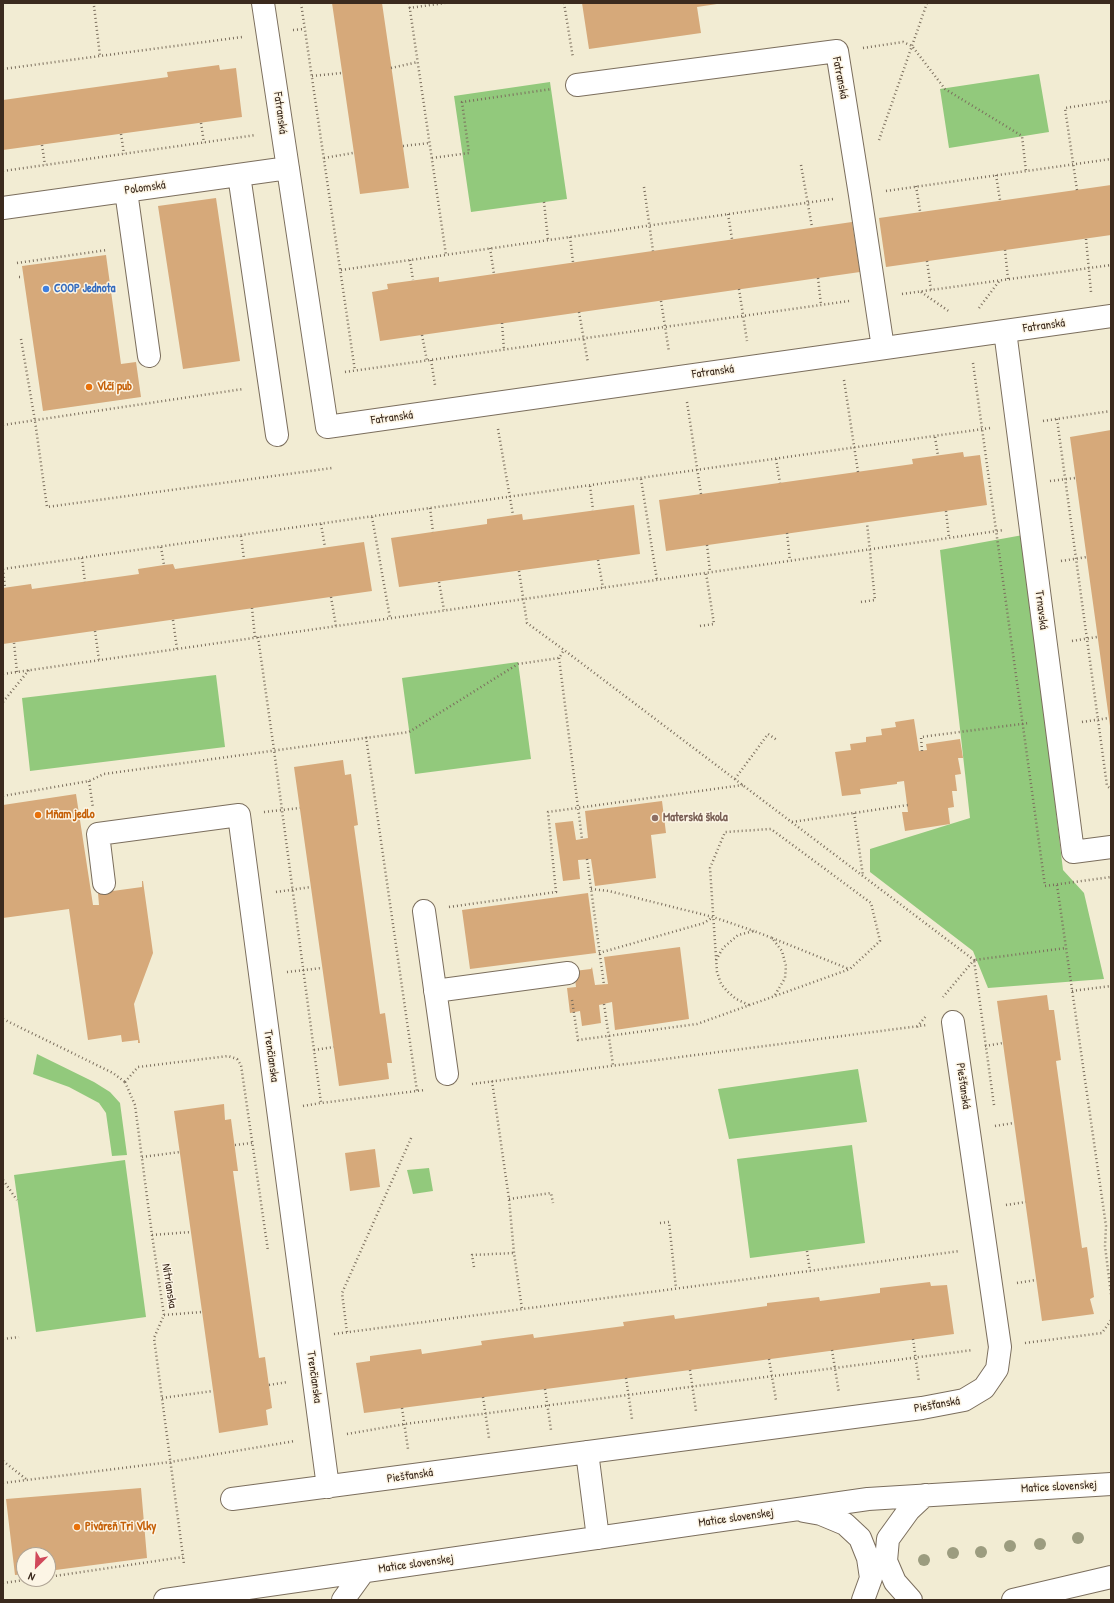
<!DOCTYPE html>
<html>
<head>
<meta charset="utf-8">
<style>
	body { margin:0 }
	#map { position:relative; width:1114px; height:1603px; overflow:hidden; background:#f2ecd3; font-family:"Patrick Hand",sans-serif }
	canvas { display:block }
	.frame { position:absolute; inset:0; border:4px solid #3b2a1e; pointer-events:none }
	.north { position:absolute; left:16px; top:1547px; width:40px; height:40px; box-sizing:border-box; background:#fcf5e5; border:1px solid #afa495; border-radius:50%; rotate:204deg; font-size:11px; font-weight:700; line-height:16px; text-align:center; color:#3b2a1e }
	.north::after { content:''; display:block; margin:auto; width:14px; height:18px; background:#d1495b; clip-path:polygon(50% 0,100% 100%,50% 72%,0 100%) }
</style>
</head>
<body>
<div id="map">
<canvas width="1114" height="1603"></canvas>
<div class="frame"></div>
<div class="north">N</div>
</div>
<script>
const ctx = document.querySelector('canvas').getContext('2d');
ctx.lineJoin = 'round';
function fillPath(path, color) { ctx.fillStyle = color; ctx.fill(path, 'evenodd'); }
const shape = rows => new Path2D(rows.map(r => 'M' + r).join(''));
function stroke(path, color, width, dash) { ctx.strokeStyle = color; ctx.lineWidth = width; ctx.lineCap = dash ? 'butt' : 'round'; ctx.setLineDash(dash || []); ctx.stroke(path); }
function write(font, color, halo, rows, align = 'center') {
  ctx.font = font + ' "Patrick Hand",sans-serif'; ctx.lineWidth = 3; ctx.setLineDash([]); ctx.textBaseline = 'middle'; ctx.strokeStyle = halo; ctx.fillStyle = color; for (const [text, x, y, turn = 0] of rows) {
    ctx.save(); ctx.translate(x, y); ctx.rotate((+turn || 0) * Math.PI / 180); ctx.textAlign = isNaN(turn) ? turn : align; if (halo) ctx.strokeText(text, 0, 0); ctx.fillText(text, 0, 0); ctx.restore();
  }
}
fillPath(shape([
	[1039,74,1049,132,949,148,940,89],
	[550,82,567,199,471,212,454,96],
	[1023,535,1063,870,1084,893,1104,979,988,988,973,951,870,872,870,849,970,818,940,550],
	[518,662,531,759,415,774,402,678],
	[216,675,225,747,30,771,22,698],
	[37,1054,94,1082,110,1092,120,1103,127,1155,112,1156,106,1113,99,1103,69,1087,33,1074],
	[858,1069,867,1122,729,1139,718,1089],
	[852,1145,865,1243,750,1258,737,1159],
	[125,1160,146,1317,36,1332,14,1175],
	[429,1168,433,1191,413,1194,407,1170]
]), '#92c97c');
fillPath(shape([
	[332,3,382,3,409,188,360,194],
	[582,3,717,3,717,4,697,7,701,33,589,49],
	[219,65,220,70,236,68,242,117,3,150,3,100,168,77,167,72],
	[1111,185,1111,235,886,267,879,218],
	[216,198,240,361,183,369,158,206],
	[852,222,860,272,380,341,372,292,388,289,387,284,439,277,439,282],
	[106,255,121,364,136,362,141,397,43,411,22,266],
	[1111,430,1111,726,1110,726,1070,437],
	[963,452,964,457,980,455,987,505,666,551,659,500,913,464,912,459],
	[634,505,640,554,399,587,391,538,487,524,487,519,522,514,523,520],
	[364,542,372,591,3,644,3,588,31,584,32,589,139,574,138,569,164,565,173,564,175,569],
	[914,719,919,751,927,750,926,744,960,739,963,758,958,758,961,774,955,775,957,791,952,791,954,807,948,808,950,824,905,831,902,812,908,812,904,781,897,782,897,784,860,789,861,794,842,796,835,752,851,750,850,744,866,742,866,737,882,735,881,729,896,727,895,722],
	[343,760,345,775,351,774,358,825,354,826,380,1014,385,1013,392,1063,387,1063,389,1079,339,1086,294,767],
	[76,794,93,905,99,905,98,893,142,887,142,881,143,881,153,953,134,1004,140,1043,138,1043,138,1040,122,1042,121,1035,88,1040,69,909,3,918,3,805],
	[662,801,666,833,651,835,656,878,595,886,591,859,578,860,580,879,563,881,555,823,573,821,576,840,588,838,585,811],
	[588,893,596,953,470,969,462,910],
	[680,947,689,1019,615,1030,612,1002,599,1005,601,1023,582,1026,580,1011,570,1013,567,988,576,987,574,971,591,969,592,967,595,985,608,984,604,957],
	[1047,995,1049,1010,1054,1010,1061,1060,1056,1061,1082,1248,1087,1247,1094,1297,1090,1299,1094,1314,1042,1321,997,1001],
	[224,1104,225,1120,231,1119,238,1171,233,1171,259,1358,265,1357,272,1408,266,1410,268,1425,219,1433,174,1111],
	[375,1149,380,1187,350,1191,345,1153],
	[930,1282,931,1286,947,1285,954,1334,690,1370,364,1413,356,1363,370,1361,370,1356,421,1349,422,1354,482,1345,481,1341,533,1334,534,1338,624,1326,623,1322,674,1315,675,1319,767,1306,767,1303,819,1297,820,1301,880,1293,880,1288],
	[141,1488,147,1558,48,1571,48,1555,24,1555,24,1574,15,1575,6,1499]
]), '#d6a97a');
const minor = shape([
	[263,3,327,427,1111,316],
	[577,85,837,51,860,195,883,348],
	[239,175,277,435],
	[126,191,149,356],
	[3,208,288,168],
	[1005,331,1073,852,1111,847],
	[104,883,98,834,239,815,328,1487],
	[424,911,447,1074],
	[435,991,568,973],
	[587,1452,598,1538],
	[232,1499,922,1408,964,1400,984,1388,997,1369,1000,1347,953,1022],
	[804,1511,821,1514,845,1524,860,1538,868,1558,871,1578,863,1600],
	[165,1600,868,1499,1111,1484],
	[343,1600,364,1571],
	[911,1600,895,1582,886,1561,888,1539,909,1510,925,1495],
	[1013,1600,1111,1577]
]);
stroke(minor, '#7b6e5d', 24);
stroke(shape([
	[301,3,355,371],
	[409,3,446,255],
	[564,3,573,58],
	[94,6,100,56],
	[409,8,445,3],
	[293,30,305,29],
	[863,48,903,42,912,46,945,89,1022,136,1026,171],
	[391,68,418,62],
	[3,69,242,37],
	[312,76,342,73],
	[201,123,204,143],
	[121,134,124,154],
	[879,140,927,3],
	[42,145,45,165],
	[403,146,430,143],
	[324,158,353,153],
	[432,158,469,153,462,102,552,89],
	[801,165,812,227],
	[3,171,256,135],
	[996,175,1000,200],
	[916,186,920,211],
	[644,187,653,251],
	[1077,190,1065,108,1111,101],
	[886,191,1111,159],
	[544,202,548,240],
	[728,214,732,239],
	[570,237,573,262],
	[1086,239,1091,292],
	[490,248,494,274],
	[1005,250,1008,279],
	[410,260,413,280],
	[927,261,931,290],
	[17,263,107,250],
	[341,270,833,199],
	[19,277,23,277],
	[818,278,821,305],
	[739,289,747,341],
	[921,292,950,312],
	[902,294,1111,265],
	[661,301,669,352],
	[979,308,1000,280],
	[579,312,588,363],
	[502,323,504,350],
	[422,335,427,361],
	[21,339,35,421,47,507,332,468],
	[431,360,435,385],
	[973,363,1045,886,1111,877],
	[345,372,849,301],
	[844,380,858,472],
	[687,402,701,494],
	[1057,419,1107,786,1111,789],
	[1043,421,1111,411],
	[3,425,243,389],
	[498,429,513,515],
	[935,437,938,456],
	[776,459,780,483],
	[641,479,657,580],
	[1050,481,1075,478],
	[590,486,593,510],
	[430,508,433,532],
	[946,511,949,538],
	[372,517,390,618],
	[321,524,325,547],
	[787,533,790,561],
	[241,536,244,559],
	[707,545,710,572],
	[161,547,164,565],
	[82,558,85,582],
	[598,560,603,588],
	[1061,561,1087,557],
	[3,569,990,428],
	[3,569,5,588],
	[519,571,527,623,564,650,974,960,943,997],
	[439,582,444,610],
	[331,597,336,626],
	[861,602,875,600,867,523],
	[252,608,255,638],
	[173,620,177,649],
	[700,626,714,624,706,573],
	[95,631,99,660],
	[258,637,274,750,321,1103,425,1090],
	[1072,641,1097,637],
	[14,643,17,672],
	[559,658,582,839],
	[3,674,1004,530],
	[3,702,29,670],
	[1082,722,1109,718],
	[366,737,417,1091],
	[922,751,921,737,1029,723],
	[735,779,768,734,777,740],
	[89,781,93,808],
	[3,796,89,781,104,774,409,732,518,664,559,658,564,650],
	[264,812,300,808],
	[854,813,863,876],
	[792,822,908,805],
	[587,859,604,985],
	[1057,885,1106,1226,1105,1246,1111,1294],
	[591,889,609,891,713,917,754,931],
	[276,892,311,887],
	[449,907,556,892,548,812,743,785],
	[772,938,849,969],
	[599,953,704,923,713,917],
	[716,960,723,948,738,935,754,931,772,938,782,951,786,966,785,978,775,995],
	[287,972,322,968],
	[1072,991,1111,986],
	[572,1000,578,1040,697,1024,850,969,880,941,871,903,771,829,725,832,710,868,717,972,721,984,728,992,736,999,749,1005],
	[604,1004,613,1065],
	[3,1019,113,1073,125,1082],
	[917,1027,926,1016],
	[985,1046,1003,1043],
	[314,1050,334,1047],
	[492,1081,509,1199,514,1253,522,1309],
	[125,1082,138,1067,228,1056,237,1059,241,1065,268,1251],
	[125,1082,135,1105,152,1235,164,1315,154,1338,184,1564],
	[472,1084,927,1025],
	[994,1105,974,960,1066,948],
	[303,1106,321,1103],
	[995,1126,1014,1123],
	[235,1145,252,1143],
	[142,1157,180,1152],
	[3,1180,17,1200],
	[509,1199,551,1193,553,1203],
	[1006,1205,1026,1202],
	[660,1223,669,1222,676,1288],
	[152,1235,191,1232],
	[807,1251,810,1271],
	[474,1267,472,1255,514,1253],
	[1017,1283,1036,1280],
	[164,1315,202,1312],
	[347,1332,342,1293,412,1136],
	[334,1334,960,1251],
	[3,1339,19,1337],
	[913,1339,919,1382],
	[1025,1343,1102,1333,1111,1320],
	[832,1350,839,1393],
	[769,1359,776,1400],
	[690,1370,696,1411],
	[626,1378,632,1419],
	[269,1385,288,1382],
	[545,1389,551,1430],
	[483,1397,489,1438],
	[162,1398,213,1391],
	[402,1408,408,1449],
	[347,1434,405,1424,973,1350],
	[3,1461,26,1479],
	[3,1483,170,1462,295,1441],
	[48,1577,183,1557],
	[3,1583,32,1579]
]), '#7b6e5d', 2.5, [1, 3]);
stroke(minor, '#fff', 22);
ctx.fillStyle = '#9c9c7f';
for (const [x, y] of [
	[1078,1538],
	[1040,1544],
	[1010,1546],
	[981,1552],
	[953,1553],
	[924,1560]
]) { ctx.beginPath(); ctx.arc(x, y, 6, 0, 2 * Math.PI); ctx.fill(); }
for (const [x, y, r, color] of [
	[46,289,4,"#3f7fe0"],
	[89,387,4,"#e8710a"],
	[38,815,4,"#e8710a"],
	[655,818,4,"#8d6e63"],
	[77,1527,4,"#e8710a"]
]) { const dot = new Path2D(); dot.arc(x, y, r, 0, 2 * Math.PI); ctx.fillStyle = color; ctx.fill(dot); stroke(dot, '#fcf5e5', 1.5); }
write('12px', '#3b2a1e', '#fcf5e5', [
	["Fatranská",840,78,79],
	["Fatranská",280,113,82],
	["Polomská",145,188,-8],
	["Fatranská",1044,326,-8],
	["Fatranská",713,372,-8],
	["Fatranská",392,418,-8],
	["Trnavská",1041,610,83],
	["Trenčianska",271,1056,82],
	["Piešťanská",963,1086,82],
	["Nitrianska",169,1286,81],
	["Trenčianska",314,1377,82],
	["Piešťanská",937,1405,-10],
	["Piešťanská",410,1476,-8],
	["Matice slovenskej",1059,1487,-3],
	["Matice slovenskej",736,1518,-8],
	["Matice slovenskej",416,1564,-8]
]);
write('bold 12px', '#366cbe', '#fcf5e5', [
	["COOP Jednota",54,289]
], 'left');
write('bold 12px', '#c56008', '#fcf5e5', [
	["Vlčí pub",97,387],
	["Mňam jedlo",46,815],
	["Piváreň Tri Vlky",85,1527]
], 'left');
write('bold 12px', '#785e54', '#fcf5e5', [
	["Materská škola",663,818]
], 'left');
</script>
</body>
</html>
